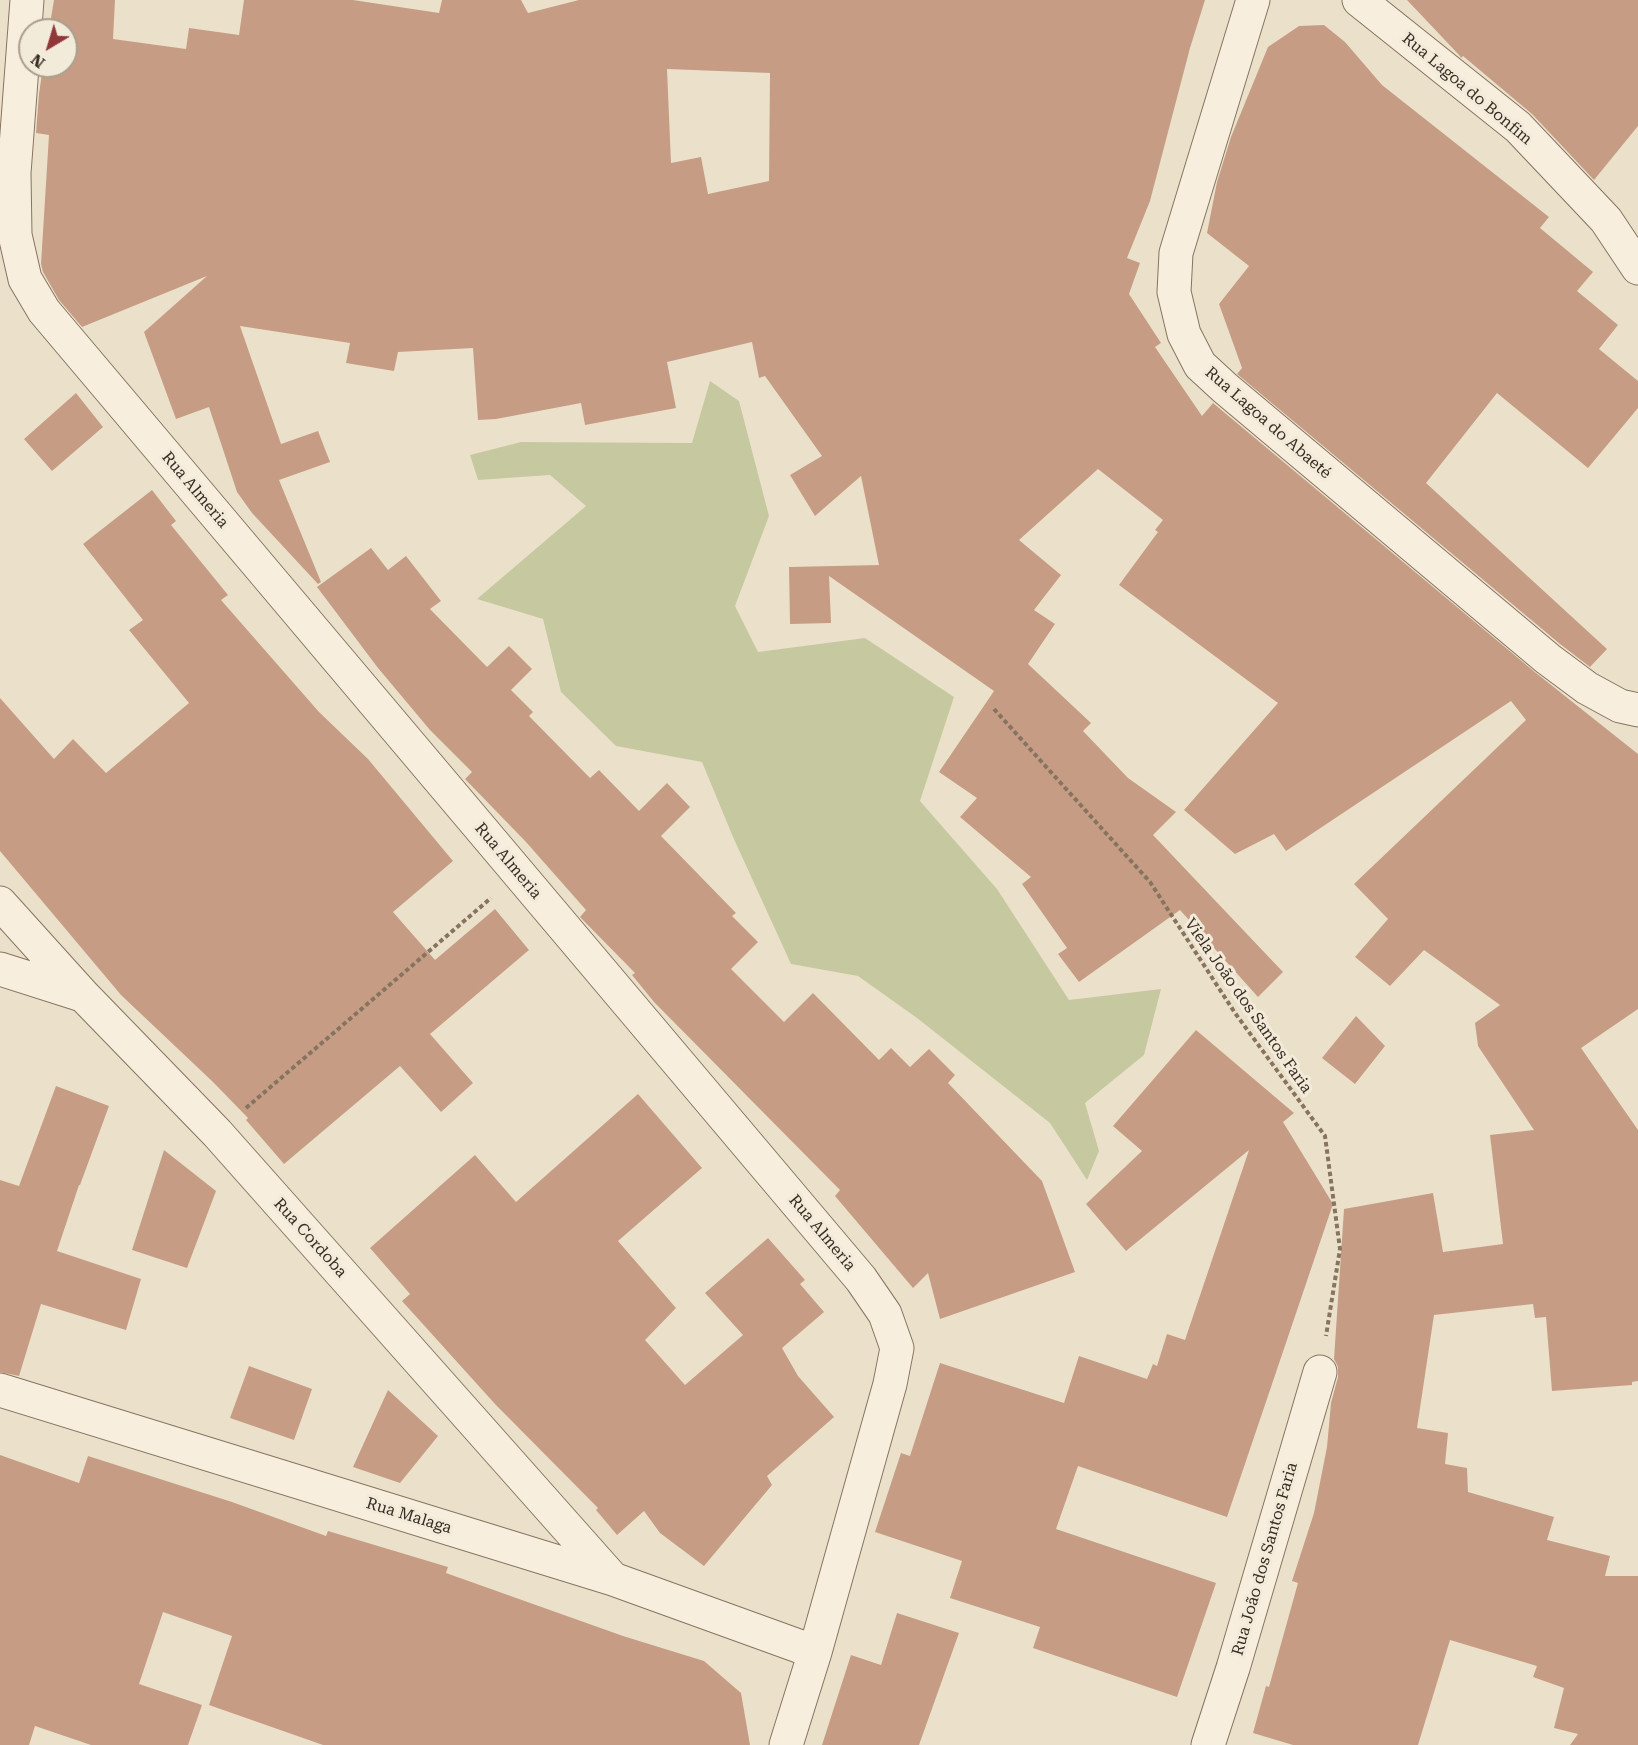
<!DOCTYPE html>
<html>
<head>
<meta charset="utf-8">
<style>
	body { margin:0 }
	#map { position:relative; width:1638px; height:1745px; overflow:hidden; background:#ebe1cb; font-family:"Roboto Serif",serif }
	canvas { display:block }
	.north { position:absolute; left:18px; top:18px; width:60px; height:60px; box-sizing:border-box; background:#f3ebda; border:2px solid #a99f90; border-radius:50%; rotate:218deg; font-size:16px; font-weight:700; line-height:24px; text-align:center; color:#392c22 }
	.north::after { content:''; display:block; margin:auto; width:21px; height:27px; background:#913639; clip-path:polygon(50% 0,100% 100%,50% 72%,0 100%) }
</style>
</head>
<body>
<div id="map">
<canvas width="1638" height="1745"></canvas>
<div class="north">N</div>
</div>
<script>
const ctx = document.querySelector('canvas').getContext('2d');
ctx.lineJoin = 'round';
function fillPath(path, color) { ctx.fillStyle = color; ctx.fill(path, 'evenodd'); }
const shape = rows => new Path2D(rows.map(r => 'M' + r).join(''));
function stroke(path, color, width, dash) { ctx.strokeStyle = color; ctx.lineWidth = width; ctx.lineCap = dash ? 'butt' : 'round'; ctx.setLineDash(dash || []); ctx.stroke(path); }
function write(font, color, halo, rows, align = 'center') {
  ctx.font = font + ' "Roboto Serif",serif'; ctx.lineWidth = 6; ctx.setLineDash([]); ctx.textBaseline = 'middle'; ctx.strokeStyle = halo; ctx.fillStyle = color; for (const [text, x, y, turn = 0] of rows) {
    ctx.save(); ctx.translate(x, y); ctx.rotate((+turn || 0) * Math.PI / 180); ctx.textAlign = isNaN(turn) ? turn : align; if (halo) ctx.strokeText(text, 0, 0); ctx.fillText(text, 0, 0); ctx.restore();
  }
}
fillPath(shape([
	[710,381,739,401,769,516,735,606,758,652,865,638,954,697,920,801,997,889,1069,1000,1161,989,1144,1055,1085,1103,1099,1151,1087,1180,1050,1123,917,1018,858,976,791,964,733,837,702,762,616,746,561,692,543,619,477,599,586,506,550,475,478,480,470,455,521,442,692,443]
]), '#c6c99f');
fillPath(shape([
	[54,0,115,0,113,39,186,49,189,28,239,35,244,0,353,0,439,13,442,0,521,0,528,13,579,0,1205,0,1190,48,1150,201,1127,258,1140,263,1129,294,1161,343,1155,347,1202,416,1213,403,1536,673,1638,754,1638,1009,1581,1048,1638,1130,1638,1381,1632,1382,1632,1385,1552,1391,1546,1317,1535,1318,1533,1304,1434,1315,1417,1428,1448,1433,1445,1464,1467,1468,1468,1492,1554,1517,1547,1540,1610,1556,1605,1576,1638,1576,1638,1745,1570,1745,1578,1734,1554,1728,1564,1688,1533,1677,1537,1666,1450,1640,1418,1745,1293,1745,1253,1733,1266,1686,1269,1687,1298,1583,1292,1581,1314,1513,1327,1447,1331,1403,1338,1377,1338,1367,1334,1359,1344,1209,1433,1193,1443,1252,1503,1244,1490,1135,1534,1130,1478,1046,1475,1023,1500,1005,1424,950,1390,986,1355,957,1388,919,1354,884,1526,720,1511,701,1286,851,1274,834,1235,854,1184,810,1278,703,1119,585,1158,532,1155,530,1163,520,1098,469,1019,540,1061,575,1034,610,1055,624,1028,664,1091,723,1083,731,1128,778,1176,812,1153,835,1283,972,1258,997,1180,910,1079,982,1058,954,1067,948,1022,884,1031,877,960,817,977,798,939,772,994,691,829,576,831,623,790,624,789,567,879,565,861,476,815,516,790,475,822,456,765,376,759,378,752,342,667,362,676,408,585,425,581,403,496,419,478,420,473,348,398,352,394,371,346,363,350,343,240,326,281,444,318,431,330,462,279,480,321,582,318,584,252,513,237,492,209,407,176,419,144,332,207,276,82,327,59,300,43,272,41,264,49,135,36,133,39,94,43,66,66,66,66,30,49,30],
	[667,69,770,73,769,181,708,194,701,157,671,163],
	[1407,0,1638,0,1638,126,1594,180,1532,114,1463,56,1461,58,1460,56],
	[1324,25,1345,42,1382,85,1549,217,1540,228,1593,272,1577,291,1618,325,1599,349,1638,381,1638,408,1588,468,1497,393,1426,483,1607,649,1590,667,1560,644,1237,374,1242,368,1219,304,1249,266,1207,233,1217,182,1231,137,1268,47,1299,26],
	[76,393,103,427,52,471,24,439],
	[152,490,176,521,171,525,228,595,221,600,319,712,368,759,453,861,393,912,435,960,495,909,529,950,430,1034,473,1083,441,1112,400,1066,284,1164,246,1120,248,1118,213,1082,121,995,0,851,0,698,54,759,73,739,106,773,189,703,129,630,143,620,83,544],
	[371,548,388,570,406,556,441,601,430,609,487,667,509,646,532,669,511,690,533,712,529,716,590,778,599,770,639,811,667,783,690,807,661,836,736,913,732,916,758,942,731,969,784,1022,813,993,879,1060,891,1048,910,1067,929,1049,955,1075,948,1083,1042,1181,1075,1272,940,1319,928,1273,913,1288,835,1196,840,1190,654,1002,632,975,635,973,580,917,586,910,526,842,465,779,472,772,430,730,378,668,317,587],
	[1356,1016,1385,1046,1355,1084,1322,1058],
	[1196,1030,1294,1113,1283,1122,1333,1204,1227,1517,1078,1466,1056,1529,1216,1583,1177,1697,1033,1648,1040,1627,950,1598,962,1561,875,1532,901,1453,910,1456,940,1363,1064,1403,1079,1356,1147,1379,1153,1364,1157,1366,1167,1334,1185,1340,1249,1150,1126,1251,1086,1204,1142,1151,1113,1126],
	[56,1086,109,1106,80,1185,79,1185,57,1251,141,1279,126,1330,41,1304,19,1376,0,1372,0,1180,19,1186],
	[638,1094,702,1168,618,1241,676,1308,645,1340,685,1385,743,1335,705,1293,768,1238,805,1280,800,1284,824,1312,782,1348,798,1376,834,1417,767,1476,772,1485,704,1566,660,1533,644,1511,617,1535,596,1510,598,1508,495,1404,402,1301,410,1294,370,1248,475,1155,516,1202],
	[164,1150,216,1191,187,1268,132,1250],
	[249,1366,312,1389,294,1440,230,1418],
	[388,1390,438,1436,400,1483,353,1467],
	[0,1455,79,1483,88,1456,232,1502,326,1536,328,1531,448,1567,446,1573,623,1636,704,1661,741,1693,750,1745,323,1745,209,1705,232,1636,163,1612,139,1684,202,1705,188,1745,91,1745,35,1726,29,1745,0,1745],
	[897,1613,959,1633,919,1745,822,1745,851,1655,881,1665]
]), '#c69d84');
const minor = shape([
	[27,0,14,173,15,235,25,279,44,311,861,1279,885,1314,897,1348,890,1384,815,1652,786,1745],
	[1253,0,1176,253,1174,292,1184,334,1200,365,1225,388,1548,659,1587,688,1620,706,1638,710],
	[1359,0,1518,127,1606,220,1638,268],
	[0,903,84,996,217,1133,613,1579],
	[0,969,82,995],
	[0,1390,613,1579,815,1652],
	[1208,1745,1233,1668,1320,1372]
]);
stroke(minor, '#877460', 35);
stroke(shape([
	[994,709,1150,882,1235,1013,1325,1136,1340,1249,1326,1336],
	[246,1108,491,898]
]), '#877460', 4, [4.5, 3]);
stroke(minor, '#f7eede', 33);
write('16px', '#392c22', '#f3ebda', [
	["Rua Lagoa do Bonfim",1467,89,40],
	["Rua Lagoa do Abaeté",1268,423,41],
	["Rua Almeria",195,490,50],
	["Rua Almeria",508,861,50],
	["Viela João dos Santos Faria",1248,1006,55],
	["Rua Almeria",822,1233,50],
	["Rua Cordoba",310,1238,48],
	["Rua Malaga",409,1516,17],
	["Rua João dos Santos Faria",1265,1559,-74]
]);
</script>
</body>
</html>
